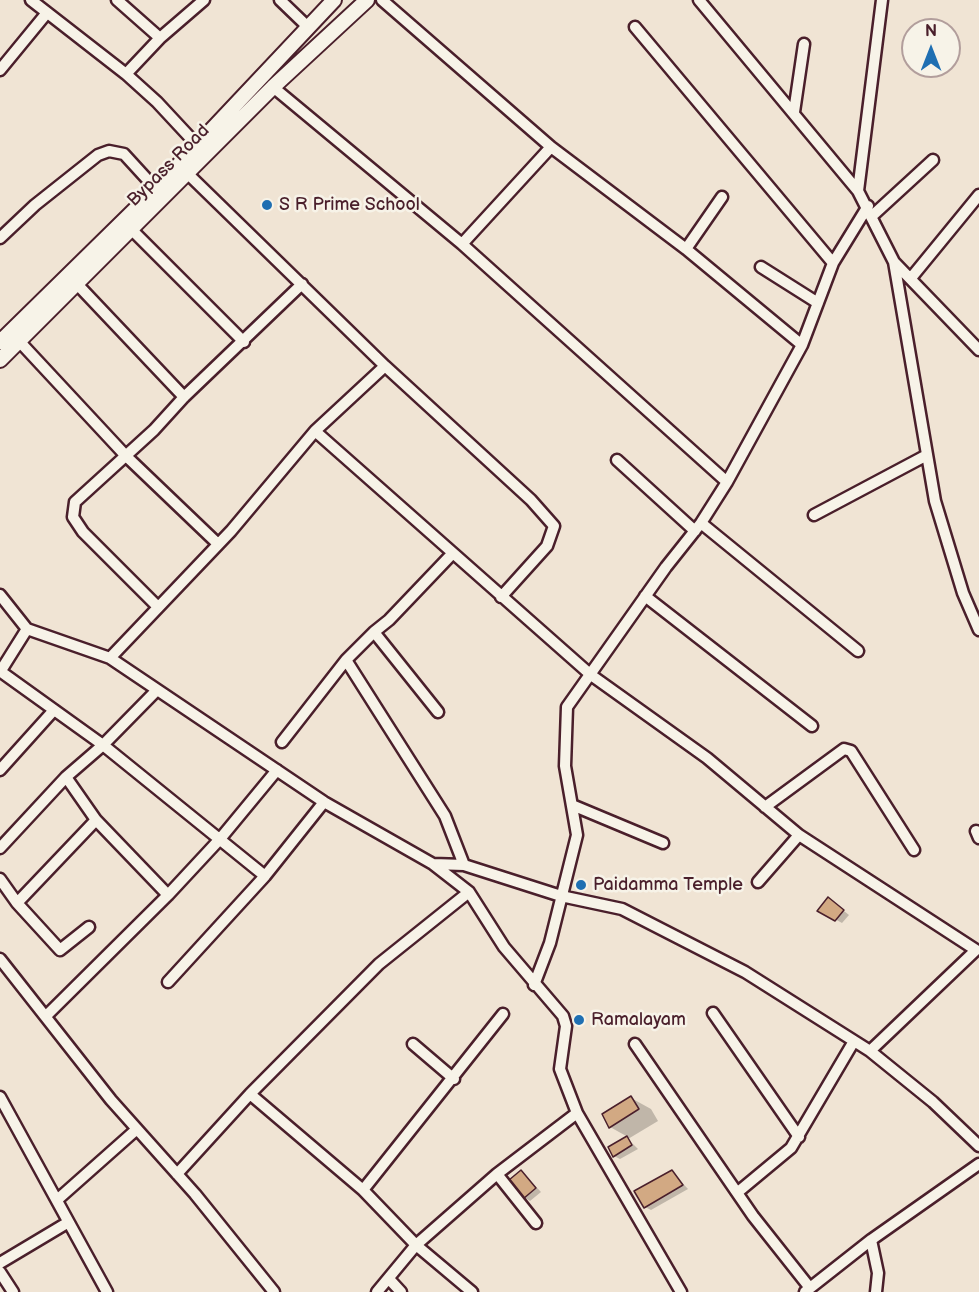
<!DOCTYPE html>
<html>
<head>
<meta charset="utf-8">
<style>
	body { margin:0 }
	#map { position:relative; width:979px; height:1292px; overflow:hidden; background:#f0e4d4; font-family:"Balsamiq Sans",sans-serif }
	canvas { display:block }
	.north { position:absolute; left:901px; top:18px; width:60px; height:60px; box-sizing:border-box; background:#f7f3e8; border:2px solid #b29e9c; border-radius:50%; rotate:0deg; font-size:16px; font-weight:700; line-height:24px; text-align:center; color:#4a1f2b }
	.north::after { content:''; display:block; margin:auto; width:21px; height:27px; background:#1f6fb2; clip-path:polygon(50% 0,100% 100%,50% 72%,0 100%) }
</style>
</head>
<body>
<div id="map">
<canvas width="979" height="1292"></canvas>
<div class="north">N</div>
</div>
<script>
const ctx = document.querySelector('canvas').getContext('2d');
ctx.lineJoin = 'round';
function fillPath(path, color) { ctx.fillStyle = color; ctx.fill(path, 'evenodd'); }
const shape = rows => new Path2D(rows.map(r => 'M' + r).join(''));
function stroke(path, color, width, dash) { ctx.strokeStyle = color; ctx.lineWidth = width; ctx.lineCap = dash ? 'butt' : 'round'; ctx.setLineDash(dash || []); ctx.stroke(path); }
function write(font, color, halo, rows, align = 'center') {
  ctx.font = font + ' "Balsamiq Sans",sans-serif'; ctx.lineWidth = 5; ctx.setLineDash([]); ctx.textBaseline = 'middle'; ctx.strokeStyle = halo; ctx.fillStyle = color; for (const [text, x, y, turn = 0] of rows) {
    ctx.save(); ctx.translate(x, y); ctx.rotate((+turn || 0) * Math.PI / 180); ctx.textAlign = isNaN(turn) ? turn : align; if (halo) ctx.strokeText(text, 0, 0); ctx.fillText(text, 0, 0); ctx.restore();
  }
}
fillPath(shape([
	[834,903,849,915,842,923,819,910],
	[631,1098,651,1109,658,1121,628,1139,638,1149,620,1159,614,1156,610,1147,628,1137,610,1127],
	[521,1171,541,1192,530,1201,524,1197],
	[672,1172,688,1189,651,1210,645,1207]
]), '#0003');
const building = shape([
	[828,897,844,910,835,921,817,911,828,897],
	[631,1096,639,1109,609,1128,602,1114,631,1096],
	[627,1136,632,1145,613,1157,608,1147,627,1136],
	[521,1170,536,1188,523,1199,509,1180,521,1170],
	[672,1170,683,1185,644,1208,634,1191,672,1170]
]);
fillPath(building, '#d2a983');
stroke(building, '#4a1f2b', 1.5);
const minor = shape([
	[31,0,126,74,157,102,197,145],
	[117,0,160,38],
	[280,0,308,27],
	[382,0,551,147,686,249,802,345,833,263,868,206],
	[699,0,858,191,894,262,935,501,963,593,979,630],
	[635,27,833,263],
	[0,70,46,14],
	[126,74,160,38,204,0],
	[273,87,462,244,551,147],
	[794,112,804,44],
	[188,174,385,366,531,500,554,526,547,546,501,597],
	[858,191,882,0],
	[872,216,933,160],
	[131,229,244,342],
	[0,238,35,205,98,155,109,151,124,154,156,189],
	[462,244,727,482,802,345],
	[686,249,722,197],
	[894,262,979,350],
	[761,267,818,303],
	[911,278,979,195],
	[77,284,184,397],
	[19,341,126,456,218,544],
	[315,431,385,366],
	[617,460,695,531],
	[814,515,927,455],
	[701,523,727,482],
	[0,595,27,629],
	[645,596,812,726],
	[158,607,83,532,73,517,75,502,154,430,184,397,302,284],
	[27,629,110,658,324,802,433,864,464,865,561,896,622,909,745,972,870,1051,933,1102,979,1146],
	[374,632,389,620,452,554],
	[110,658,231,531,315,431,591,675,707,758,799,835,976,950,870,1051],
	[0,671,103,745,265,876],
	[0,672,27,629],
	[438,712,374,632,346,660,445,816,464,865],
	[282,742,346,660],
	[0,770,54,710],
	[66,777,96,820,168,895],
	[572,805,663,843],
	[765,807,844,749,851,751,914,850],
	[976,831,979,838],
	[0,848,66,777,103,745,157,690],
	[433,864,469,892,504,947,563,1016,566,1026,560,1069,577,1113],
	[0,879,17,903,60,950,89,927],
	[758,882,799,835],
	[17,903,96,820],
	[0,959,111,1100,195,1194,274,1292],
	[168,982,265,876,324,802],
	[534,985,550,943,577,835,565,766,567,707,666,567,701,523,858,651],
	[713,1013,799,1137],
	[46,1016,168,895,220,839,277,770],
	[413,1044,454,1079],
	[635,1044,753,1216,810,1288],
	[250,1094,379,964,469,892],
	[0,1097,107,1292],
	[177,1174,250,1094,363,1190,503,1014],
	[497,1174,536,1223],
	[363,1190,416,1245,377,1292],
	[738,1192,791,1148,854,1041],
	[57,1200,137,1129],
	[871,1240,878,1273,876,1292],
	[0,1263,67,1223],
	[0,1272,13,1292],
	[389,1279,401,1292],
	[472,1292,416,1245,497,1174,577,1113,681,1292],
	[805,1292,871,1240,979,1164]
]);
const secondary = shape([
	[0,342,156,189,334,0],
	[0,360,273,87,367,0]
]);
stroke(minor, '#4a1f2b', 15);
stroke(secondary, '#4a1f2b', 18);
stroke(minor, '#f7f3e8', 10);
stroke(secondary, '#f7f3e8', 14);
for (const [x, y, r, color] of [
	[267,205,6,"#1f6fb2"],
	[581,885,6,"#1f6fb2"],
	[579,1020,6,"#1f6fb2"]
]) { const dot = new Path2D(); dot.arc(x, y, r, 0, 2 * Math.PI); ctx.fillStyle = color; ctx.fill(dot); stroke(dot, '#f7f3e8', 2); }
write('18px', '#4a1f2b', '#f7f3e8', [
	["Bypass Road",169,166,-45]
]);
write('18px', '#4a1f2b', '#f7f3e8', [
	["S R Prime School",279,205],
	["Paidamma Temple",593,885],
	["Ramalayam",591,1020]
], 'left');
</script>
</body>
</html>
